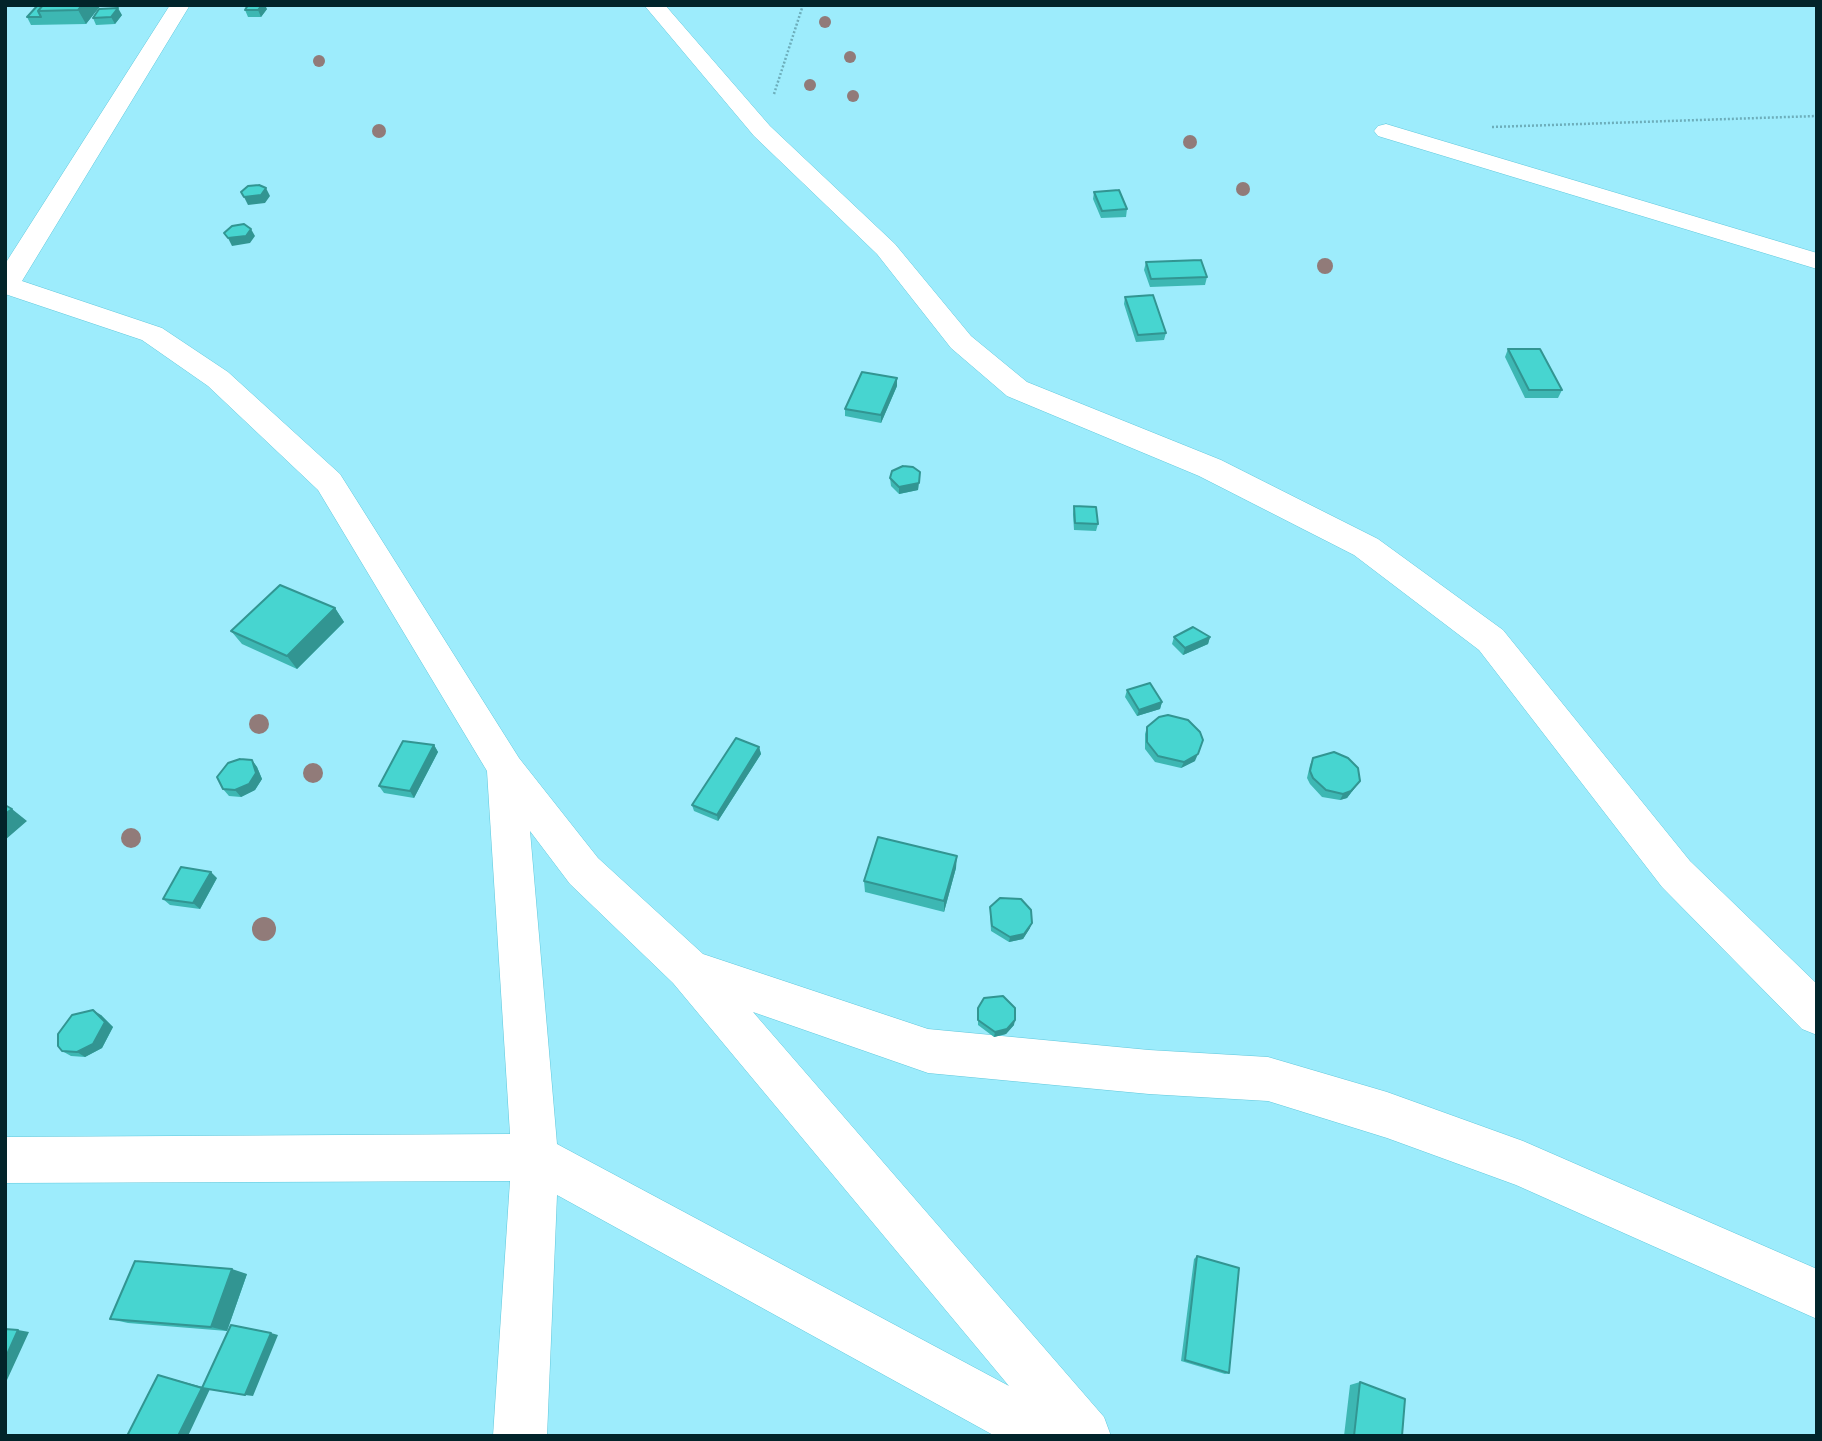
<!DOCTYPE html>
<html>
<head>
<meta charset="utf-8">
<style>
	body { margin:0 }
	#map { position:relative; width:1822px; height:1441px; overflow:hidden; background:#9decfc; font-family:Mulish,sans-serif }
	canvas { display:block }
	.frame { position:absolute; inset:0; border:7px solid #02242a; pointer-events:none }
</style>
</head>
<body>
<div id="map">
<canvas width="1822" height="1441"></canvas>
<div class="frame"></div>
</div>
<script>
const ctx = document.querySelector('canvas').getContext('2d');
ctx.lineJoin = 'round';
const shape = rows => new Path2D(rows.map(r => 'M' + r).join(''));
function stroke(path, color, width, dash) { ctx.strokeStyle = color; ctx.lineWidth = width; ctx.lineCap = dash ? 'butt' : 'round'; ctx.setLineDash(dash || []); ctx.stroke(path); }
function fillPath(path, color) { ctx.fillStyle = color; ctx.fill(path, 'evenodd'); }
const street = shape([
	[170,5,190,5,22,281,162,328,228,372,340,474,519,758,598,858,703,954,928,1029,1149,1050,1268,1057,1387,1092,1523,1141,1817,1269,1817,1319,1516,1185,1387,1138,1268,1101,1149,1094,928,1073,753,1012,1104,1417,1111,1436,995,1436,557,1195,547,1436,493,1436,510,1181,5,1183,5,1137,510,1134,487,771,318,490,208,386,142,340,5,294,5,264,170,5],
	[530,831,570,884,673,983,1009,1386,557,1144,530,831],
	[644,5,665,5,770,126,895,244,971,336,1027,382,1221,460,1378,539,1503,630,1690,861,1817,984,1817,1035,1802,1029,1662,887,1479,650,1354,555,1199,476,1007,396,951,348,877,254,754,136,644,5],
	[1386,124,1817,253,1817,269,1378,136,1374,131,1378,126,1386,124]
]);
stroke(street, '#5fc7db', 1);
stroke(shape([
	[774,94,803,5],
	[1492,127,1817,116]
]), '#6daebb', 2.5, [2, 2]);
fillPath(street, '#fff');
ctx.fillStyle = '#917b79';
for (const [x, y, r] of [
	[825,22,6],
	[850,57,6],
	[319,61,6],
	[810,85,6],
	[853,96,6],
	[379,131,7],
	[1190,142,7],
	[1243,189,7],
	[1325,266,8],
	[259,724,10],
	[313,773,10],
	[131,838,10],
	[264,929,12]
]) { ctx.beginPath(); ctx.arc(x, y, r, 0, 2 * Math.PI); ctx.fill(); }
fillPath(shape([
	[38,5,101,5,86,24,31,25,27,17],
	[267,9,261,17,248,17,245,10],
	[122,15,115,24,96,25,93,18],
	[1094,192,1127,209,1126,217,1101,218,1093,199],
	[1146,262,1207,277,1205,285,1150,287,1144,270],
	[1125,297,1166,333,1164,340,1136,342,1124,304],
	[1508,349,1562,390,1558,398,1525,398,1505,357],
	[897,386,881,423,845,416,845,409],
	[920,472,918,490,899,494,891,486,890,478],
	[1074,506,1098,524,1096,531,1074,530,1073,514],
	[335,608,344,622,297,669,242,644,231,631],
	[1174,637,1210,637,1208,644,1183,655,1172,644],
	[1127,690,1162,702,1160,709,1137,716,1125,697],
	[1147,727,1195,761,1181,768,1155,762,1145,749,1145,734],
	[434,745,438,752,414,798,384,793,379,786],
	[759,747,761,754,718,821,694,811,692,805],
	[1313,758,1360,781,1347,798,1340,800,1322,797,1310,784,1307,778,1310,765],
	[252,760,257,767,262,779,255,790,241,797,229,796,223,789],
	[956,868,944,912,865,892,864,881],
	[217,878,200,909,170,905,163,899],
	[990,907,1030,928,1023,939,1009,942,991,931,990,913],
	[978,1008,1014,1025,1006,1034,994,1037,978,1025],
	[101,1015,113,1027,102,1048,85,1057,71,1056,62,1051],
	[1197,1256,1229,1373,1225,1374,1181,1361,1194,1259],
	[247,1274,227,1331,128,1323,110,1319],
	[1360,1382,1402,1436,1344,1436,1350,1385]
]), '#3db7b3');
fillPath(shape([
	[82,5,101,5,86,24,78,10],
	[262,5,265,5,267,9,261,17,258,10],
	[118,8,122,15,115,24,111,17],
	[266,188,270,196,265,203,248,205,244,197],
	[251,229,255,236,250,243,232,246,228,238],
	[897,378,897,386,881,423,881,415],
	[920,472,918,490,899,494,899,487],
	[335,608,344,622,297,669,287,656],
	[1210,637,1208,644,1183,655,1185,648],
	[1162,702,1160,709,1137,716,1139,710],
	[434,745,438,752,414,798,410,791],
	[759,747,761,754,718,821,717,815],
	[1198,754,1195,761,1181,768,1184,762],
	[252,760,257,767,262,779,255,790,241,797,235,790],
	[1360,781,1347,798,1340,800,1343,794],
	[12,809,27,821,5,840,5,814],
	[957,856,956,868,944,912,944,901],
	[211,872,217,878,200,909,193,903],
	[1032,923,1030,928,1023,939,1009,942,1010,937],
	[93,1010,101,1015,113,1027,102,1048,85,1057,77,1052],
	[1015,1020,1014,1025,1006,1034,994,1037,995,1032],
	[232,1269,247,1274,227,1331,211,1327],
	[18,1330,29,1332,7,1380,5,1380,5,1359],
	[271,1333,278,1335,253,1396,245,1395],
	[158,1375,210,1389,188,1436,178,1436]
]), '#329592');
const building = shape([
	[38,5,43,5,38,11,41,17,27,17,38,5],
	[43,5,82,5,78,10,38,11,43,5],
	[248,5,262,5,258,10,245,10,248,5],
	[118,8,111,17,93,18,99,9,118,8],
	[259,185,266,188,261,195,244,197,241,192,248,186,259,185],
	[1119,190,1127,209,1102,211,1094,192,1119,190],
	[244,224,251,229,246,236,228,238,224,233,232,226,244,224],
	[1201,260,1207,277,1151,279,1146,262,1201,260],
	[1153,295,1166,333,1138,335,1125,297,1153,295],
	[1508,349,1540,349,1562,390,1529,390,1508,349],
	[862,372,897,378,881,415,845,409,862,372],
	[903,466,913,467,920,472,919,483,899,487,890,478,892,471,903,466],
	[1074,506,1096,507,1098,524,1075,523,1074,506],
	[280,585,335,608,287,656,231,631,280,585],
	[1193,627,1210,637,1185,648,1174,637,1193,627],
	[1150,683,1162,702,1139,710,1127,690,1150,683],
	[1168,715,1188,720,1200,732,1203,740,1198,754,1184,762,1158,756,1147,742,1147,727,1159,717,1168,715],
	[736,738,759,747,717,815,692,805,736,738],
	[403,741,434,745,410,791,379,786,403,741],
	[1334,752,1348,758,1358,768,1360,781,1351,791,1343,794,1326,790,1313,778,1310,771,1313,758,1334,752],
	[240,759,252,760,256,773,249,784,235,790,223,789,217,777,228,763,240,759],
	[5,805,12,809,5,814,5,805],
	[878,837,957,856,944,901,864,881,878,837],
	[181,867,211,872,193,903,163,899,181,867],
	[1000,898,1021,899,1031,910,1032,923,1024,934,1010,937,992,926,990,907,1000,898],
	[1003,996,1015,1008,1015,1020,1007,1029,995,1032,978,1020,978,1008,984,998,1003,996],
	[93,1010,105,1022,93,1044,77,1052,62,1051,58,1046,58,1034,72,1015,93,1010],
	[1197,1256,1239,1268,1229,1373,1185,1360,1197,1256],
	[135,1261,232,1269,211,1327,110,1319,135,1261],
	[231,1325,271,1333,245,1395,202,1388,231,1325],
	[5,1329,18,1330,5,1359,5,1329],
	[158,1375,202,1388,178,1436,127,1436,158,1375],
	[1360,1382,1405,1399,1402,1436,1354,1436,1360,1382]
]);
fillPath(building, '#47d5d0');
stroke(building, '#329592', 2);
</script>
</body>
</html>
